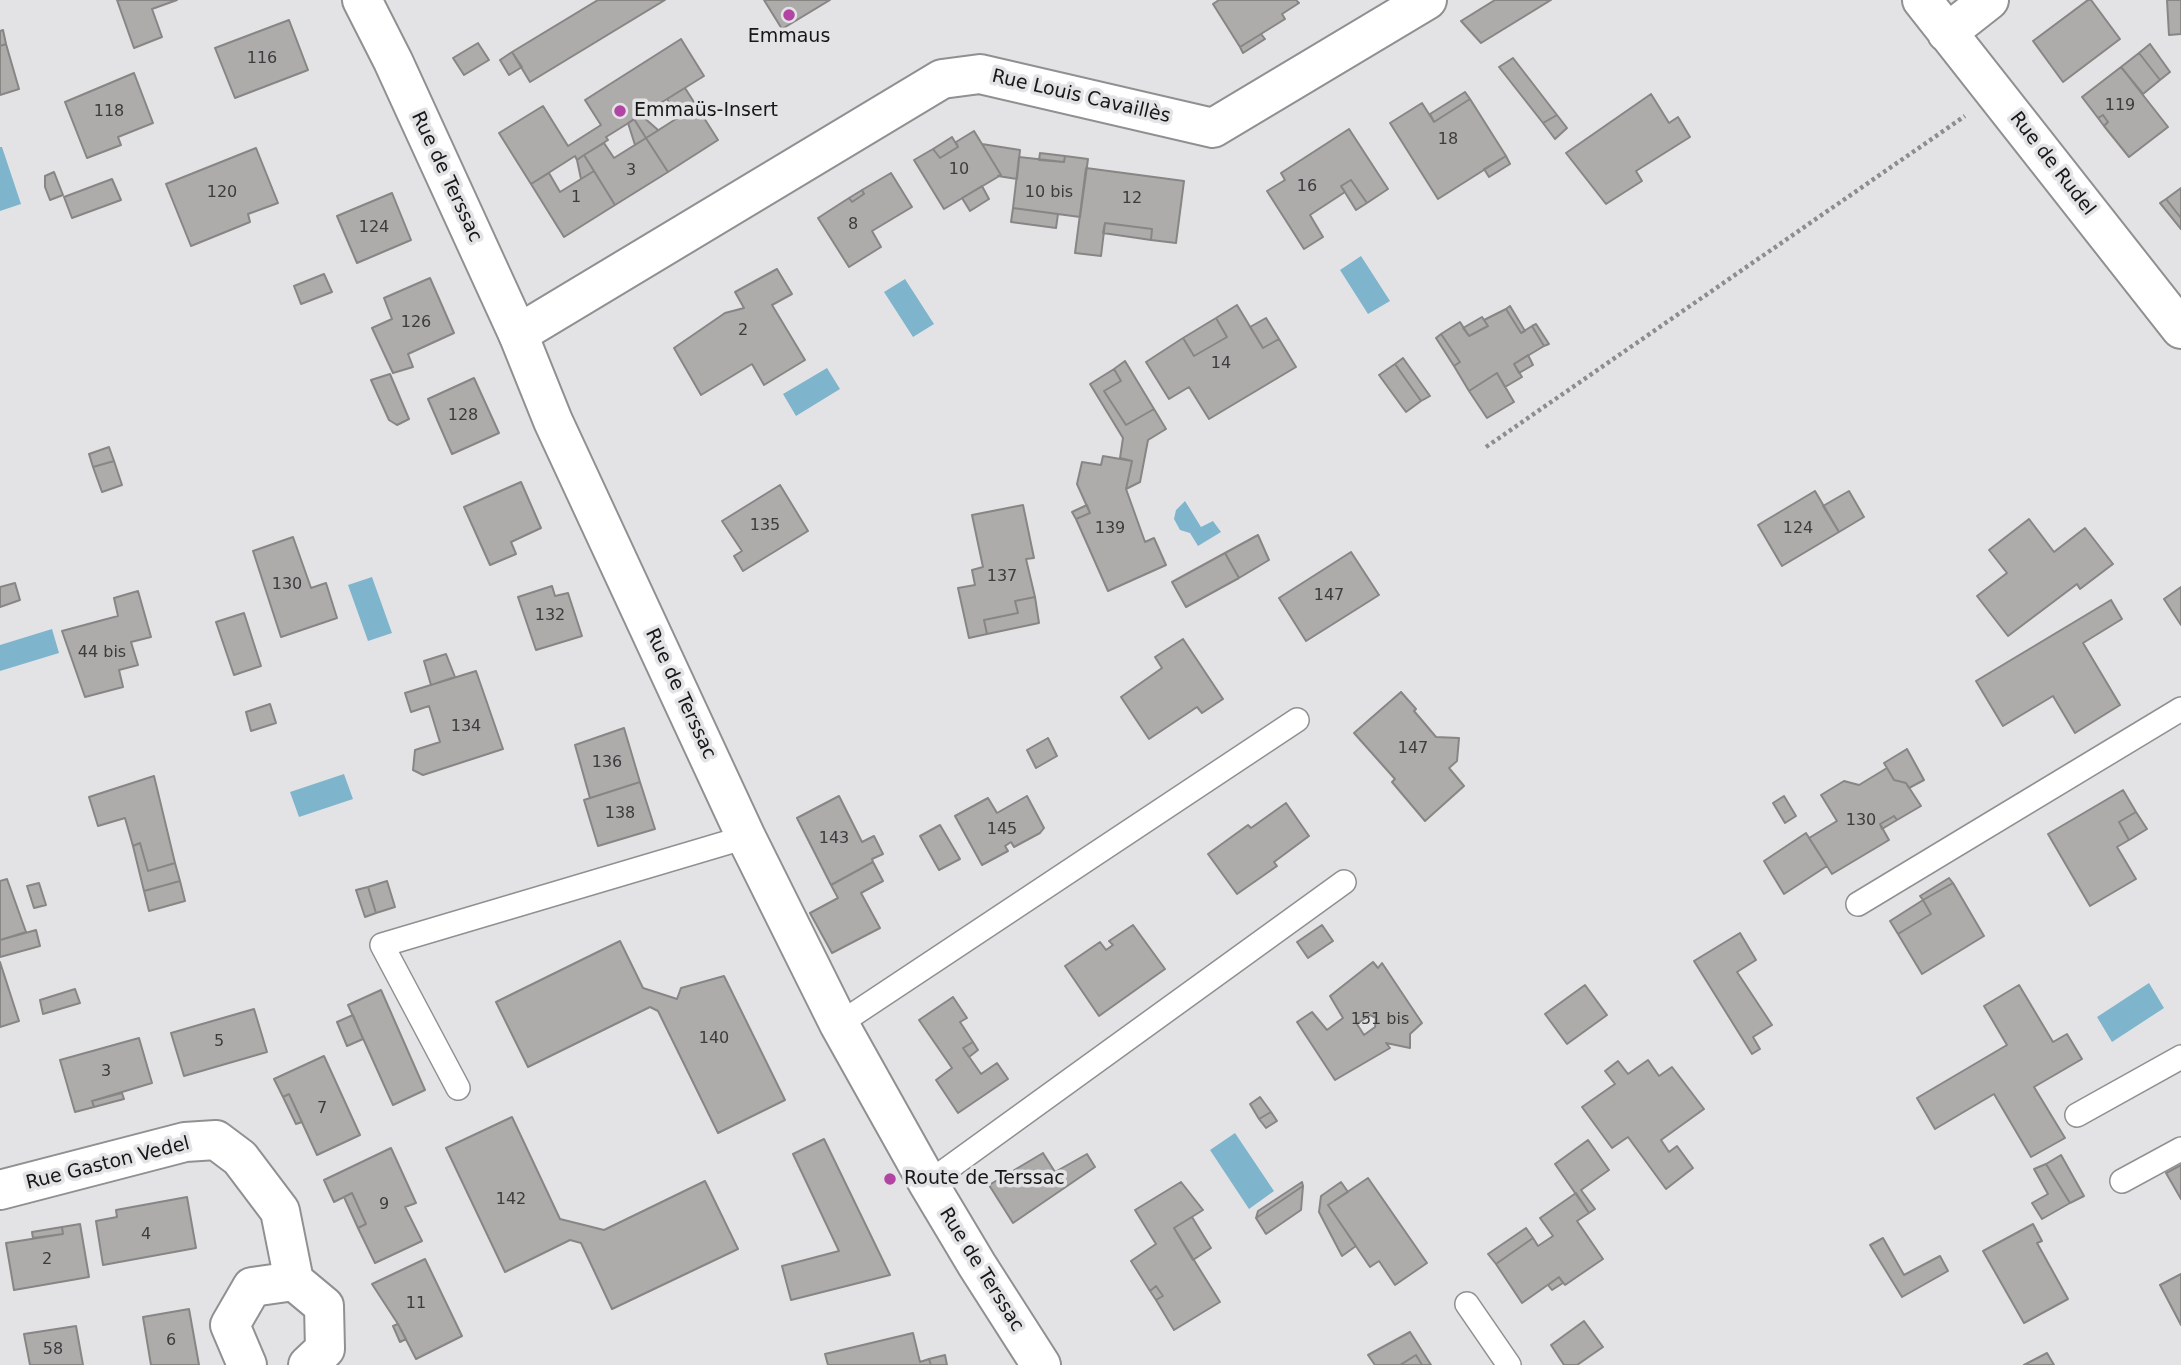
<!DOCTYPE html>
<html>
<head>
<meta charset="utf-8">
<style>
	body { margin:0 }
	canvas { display:block; background:#e3e3e5 }
</style>
</head>
<body>
<canvas width="2181" height="1365"></canvas>
<script>
const ctx = document.querySelector('canvas').getContext('2d');
ctx.lineJoin = 'round';
function fillPath(path, color) { ctx.fillStyle = color; ctx.fill(path, 'evenodd'); }
const shape = rows => new Path2D(rows.map(r => 'M' + r).join(''));
function stroke(path, color, width, dash) { ctx.strokeStyle = color; ctx.lineWidth = width; ctx.lineCap = dash ? 'butt' : 'round'; ctx.setLineDash(dash || []); ctx.stroke(path); }
function write(font, color, halo, rows, align = 'center') {
  ctx.font = font + ' "DejaVu Sans",sans-serif'; ctx.lineWidth = 7; ctx.setLineDash([]); ctx.textBaseline = 'middle'; ctx.strokeStyle = halo; ctx.fillStyle = color; for (const [text, x, y, turn = 0] of rows) {
    ctx.save(); ctx.translate(x, y); ctx.rotate((+turn || 0) * Math.PI / 180); ctx.textAlign = isNaN(turn) ? turn : align; if (halo) ctx.strokeText(text, 0, 0); ctx.fillText(text, 0, 0); ctx.restore();
  }
}
fillPath(shape([
	[0,147,2,147,21,204,0,211],
	[1361,256,1390,301,1368,314,1340,270],
	[905,279,934,324,913,337,884,292],
	[827,368,840,389,796,416,783,394],
	[1185,501,1201,527,1213,521,1221,532,1198,546,1190,533,1180,530,1174,519,1176,510],
	[372,577,392,633,368,641,348,585],
	[52,629,59,653,0,671,0,645],
	[344,774,353,799,299,817,290,792],
	[2149,983,2164,1008,2112,1042,2097,1017],
	[1235,1133,1274,1191,1249,1209,1210,1150]
]), '#7eb5cd');
const building = shape([
	[117,0,177,0,152,9,162,37,134,48,117,0],
	[598,0,665,0,530,82,512,52,598,0],
	[764,0,830,0,782,29,764,0],
	[1219,0,1296,0,1299,3,1282,14,1285,19,1240,47,1213,4,1219,0],
	[1495,0,1551,0,1481,43,1461,21,1495,0],
	[2088,0,2091,0,2120,39,2063,82,2033,41,2088,0],
	[2167,0,2181,0,2181,34,2169,35,2167,0],
	[289,20,308,70,235,98,215,48,289,20],
	[3,30,6,44,0,46,0,31,3,30],
	[1261,34,1265,39,1243,53,1240,47,1261,34],
	[681,39,704,76,606,137,608,140,584,155,577,160,575,156,531,184,499,133,543,106,568,146,601,125,585,100,681,39],
	[478,43,489,60,464,75,453,58,478,43],
	[6,44,19,89,0,95,0,46,6,44],
	[2150,44,2170,72,2160,80,2139,53,2150,44],
	[512,52,522,67,509,75,500,60,512,52],
	[2139,53,2160,80,2143,94,2121,67,2139,53],
	[1513,58,1557,115,1543,123,1499,67,1513,58],
	[2121,67,2168,127,2129,157,2104,126,2108,122,2103,115,2098,118,2082,97,2121,67],
	[134,73,153,123,118,137,121,145,87,158,65,102,134,73],
	[685,88,718,140,668,172,646,138,679,117,667,99,685,88],
	[1465,92,1470,99,1434,122,1430,114,1465,92],
	[1651,94,1669,123,1678,117,1690,137,1636,171,1642,181,1606,204,1566,153,1651,94],
	[1470,99,1506,156,1438,199,1390,123,1422,103,1434,122,1470,99],
	[641,115,658,130,659,130,646,138,634,119,641,115],
	[1557,115,1567,128,1555,139,1543,123,1557,115],
	[2103,115,2108,122,2104,126,2098,118,2103,115],
	[634,119,646,138,635,145,628,123,634,119],
	[1349,129,1388,189,1367,203,1351,180,1341,186,1345,192,1310,215,1323,237,1304,249,1267,191,1285,180,1281,173,1349,129],
	[974,131,1001,175,944,209,914,160,933,149,940,158,958,147,956,142,974,131],
	[952,137,958,147,940,158,933,149,952,137],
	[646,138,668,172,615,205,584,155,604,143,614,158,646,138],
	[982,144,1020,150,1017,179,998,176,1001,175,982,144],
	[256,148,278,203,248,214,250,222,191,246,166,184,256,148],
	[1040,153,1065,156,1064,162,1039,160,1040,153],
	[584,155,594,171,581,179,577,160,584,155],
	[1065,156,1088,159,1080,217,1013,208,1019,157,1064,162,1065,156],
	[1506,156,1510,164,1489,177,1484,169,1506,156],
	[1086,168,1184,181,1176,243,1151,240,1152,229,1105,223,1101,256,1075,253,1086,168],
	[594,171,615,205,564,237,531,184,549,173,560,192,594,171],
	[54,172,63,195,50,200,45,187,45,176,54,172],
	[891,173,912,207,872,231,881,247,849,267,818,218,849,198,852,202,864,194,862,190,891,173],
	[112,179,121,200,72,218,64,197,112,179],
	[1351,180,1367,203,1356,210,1341,186,1351,180],
	[982,186,989,199,970,211,962,198,982,186],
	[2181,188,2181,218,2166,199,2181,188],
	[862,190,864,194,852,202,849,198,862,190],
	[392,193,411,240,357,263,337,216,392,193],
	[2166,199,2181,218,2181,229,2160,203,2166,199],
	[1013,208,1058,214,1056,228,1011,222,1013,208],
	[1105,223,1152,229,1151,240,1103,233,1105,223],
	[777,269,792,294,772,305,805,360,764,385,752,364,701,395,674,348,725,313,744,308,735,292,777,269],
	[324,274,332,292,301,304,294,286,324,274],
	[430,278,454,333,408,354,413,367,393,373,372,328,392,319,384,298,430,278],
	[1237,305,1263,348,1279,339,1296,367,1209,419,1189,387,1169,399,1146,362,1183,338,1194,356,1227,337,1216,318,1237,305],
	[1510,306,1525,331,1521,333,1506,309,1510,306],
	[1506,309,1521,333,1532,326,1544,346,1514,364,1522,377,1505,387,1497,373,1469,391,1454,366,1460,362,1441,334,1460,322,1469,336,1488,326,1484,320,1506,309],
	[1482,317,1488,326,1469,336,1463,328,1482,317],
	[1216,318,1227,337,1194,356,1183,338,1216,318],
	[1266,318,1279,339,1263,348,1250,327,1266,318],
	[1536,324,1549,344,1544,346,1532,326,1536,324],
	[1441,334,1460,362,1454,366,1436,338,1441,334],
	[1528,355,1533,365,1519,373,1514,364,1528,355],
	[1403,358,1430,396,1421,401,1395,364,1403,358],
	[1125,361,1154,409,1126,425,1104,391,1121,381,1114,369,1125,361],
	[1395,364,1421,401,1406,412,1379,375,1395,364],
	[1114,369,1121,381,1104,391,1126,425,1154,409,1166,429,1148,440,1140,482,1126,489,1132,461,1120,458,1123,438,1090,384,1114,369],
	[1497,373,1514,402,1487,418,1469,391,1497,373],
	[390,374,409,419,397,425,389,420,371,380,390,374],
	[474,378,499,433,452,454,428,399,474,378],
	[109,447,114,461,93,467,89,454,109,447],
	[1103,456,1132,461,1126,489,1145,542,1154,538,1166,565,1108,591,1076,519,1090,513,1077,484,1082,462,1101,465,1103,456],
	[114,461,122,485,102,492,93,467,114,461],
	[521,482,541,528,511,542,516,554,490,565,464,507,521,482],
	[780,485,808,531,743,571,734,556,742,551,722,521,780,485],
	[1815,491,1839,532,1782,566,1758,525,1815,491],
	[1849,491,1864,517,1839,532,1823,506,1849,491],
	[1023,505,1034,558,1026,559,1035,597,1015,601,1018,613,984,620,987,634,969,638,958,588,975,585,972,570,983,567,972,515,1023,505],
	[1087,505,1090,513,1076,519,1072,512,1087,505],
	[2029,519,2054,552,2085,528,2113,564,2080,589,2077,584,2008,636,1977,596,2007,573,1989,550,2029,519],
	[1258,535,1269,560,1239,578,1225,553,1258,535],
	[293,537,311,588,326,583,337,618,281,637,253,551,293,537],
	[1351,552,1379,595,1306,641,1279,598,1351,552],
	[1225,553,1239,578,1186,607,1172,582,1225,553],
	[15,583,20,600,0,607,0,587,15,583],
	[552,586,555,596,568,593,582,636,536,650,518,597,552,586],
	[2181,587,2181,625,2164,599,2181,587],
	[138,591,151,637,131,642,138,665,119,670,123,687,85,697,62,631,118,616,114,598,138,591],
	[1035,597,1039,623,987,634,984,620,1018,613,1015,601,1035,597],
	[2111,600,2122,619,2083,643,2120,705,2075,733,2053,696,2003,726,1976,681,2111,600],
	[244,613,261,666,234,675,216,622,244,613],
	[1183,639,1223,699,1202,713,1197,707,1149,739,1121,697,1162,668,1155,657,1183,639],
	[446,654,455,677,431,685,424,661,446,654],
	[476,671,503,749,423,775,413,770,415,750,440,742,429,706,411,712,405,693,476,671],
	[1401,692,1416,709,1414,711,1436,737,1459,738,1457,761,1449,768,1464,786,1425,821,1392,782,1395,779,1354,733,1401,692],
	[270,704,276,723,251,731,246,712,270,704],
	[624,728,640,782,590,798,575,745,624,728],
	[1048,738,1057,756,1036,768,1027,750,1048,738],
	[1907,749,1924,780,1909,788,1906,783,1894,780,1884,763,1907,749],
	[1887,768,1894,780,1906,783,1921,806,1897,820,1894,816,1880,824,1889,840,1832,874,1809,838,1837,821,1821,795,1844,781,1859,785,1887,768],
	[154,776,175,863,148,871,140,843,133,846,125,818,98,826,89,797,154,776],
	[640,782,655,829,598,846,584,800,640,782],
	[2123,790,2136,812,2119,822,2129,840,2117,847,2136,879,2090,906,2048,834,2123,790],
	[839,796,862,842,874,836,883,854,872,859,873,862,831,885,797,818,839,796],
	[1027,796,1044,828,1040,833,1014,847,1011,842,1005,846,1008,851,982,865,955,816,988,798,997,813,1027,796],
	[1784,796,1796,816,1785,823,1773,803,1784,796],
	[1286,803,1309,836,1274,862,1277,866,1237,894,1208,854,1248,825,1251,828,1286,803],
	[2136,812,2147,829,2129,840,2119,822,2136,812],
	[1894,816,1897,820,1882,829,1880,824,1894,816],
	[940,825,960,859,939,870,920,836,940,825],
	[1806,833,1827,866,1784,894,1764,861,1806,833],
	[140,843,148,871,175,863,180,881,144,891,133,846,140,843],
	[873,862,883,881,861,893,880,928,832,953,810,913,838,898,831,885,873,862],
	[1949,878,1953,883,1923,900,1920,896,1949,878],
	[7,879,26,932,0,940,0,881,7,879],
	[180,881,185,901,149,911,144,891,180,881],
	[387,881,395,907,376,913,368,887,387,881],
	[39,883,46,905,34,908,27,886,39,883],
	[1953,883,1984,936,1922,974,1898,934,1931,914,1923,900,1953,883],
	[368,887,376,913,365,917,356,890,368,887],
	[1923,900,1931,914,1898,934,1890,921,1923,900],
	[1133,925,1165,969,1099,1016,1065,966,1100,942,1106,950,1113,945,1109,941,1133,925],
	[1322,925,1333,941,1308,958,1297,942,1322,925],
	[36,930,40,946,0,957,0,940,36,930],
	[1740,933,1756,960,1737,972,1772,1025,1753,1037,1760,1049,1752,1054,1694,961,1740,933],
	[620,941,643,988,677,999,681,988,724,976,785,1100,718,1133,658,1011,650,1007,528,1067,496,1002,620,941],
	[0,962,19,1021,0,1027,0,962],
	[1373,962,1378,968,1382,963,1422,1023,1410,1034,1410,1048,1386,1043,1390,1048,1335,1080,1297,1022,1312,1012,1327,1030,1343,1018,1330,996,1373,962],
	[1585,985,1607,1015,1567,1044,1545,1014,1585,985],
	[2019,985,2053,1042,2067,1034,2082,1059,2034,1087,2065,1138,2031,1157,1994,1094,1935,1129,1917,1098,2007,1045,1984,1006,2019,985],
	[75,989,80,1003,43,1014,40,1000,75,989],
	[381,990,425,1090,393,1105,348,1005,381,990],
	[953,997,967,1018,960,1022,973,1042,963,1048,981,1074,997,1063,1008,1079,958,1113,936,1080,952,1068,919,1020,953,997],
	[254,1009,267,1052,184,1076,171,1033,254,1009],
	[353,1015,363,1039,347,1046,337,1022,353,1015],
	[1370,1015,1376,1018,1375,1027,1364,1035,1357,1024,1370,1015],
	[139,1038,152,1083,92,1101,94,1107,75,1112,60,1060,139,1038],
	[973,1042,978,1050,969,1057,963,1048,973,1042],
	[324,1056,360,1135,317,1155,289,1094,283,1097,274,1079,324,1056],
	[1648,1060,1659,1076,1672,1067,1704,1109,1661,1140,1669,1152,1677,1146,1693,1168,1666,1189,1628,1137,1612,1148,1582,1107,1615,1084,1605,1071,1618,1061,1628,1074,1648,1060],
	[122,1093,124,1099,94,1107,92,1101,122,1093],
	[289,1094,302,1122,296,1124,283,1097,289,1094],
	[1260,1097,1271,1112,1259,1119,1250,1104,1260,1097],
	[1271,1112,1277,1121,1266,1128,1259,1119,1271,1112],
	[512,1117,560,1219,604,1230,705,1181,738,1249,612,1309,581,1243,570,1240,505,1272,446,1148,512,1117],
	[824,1139,890,1275,791,1300,782,1266,839,1251,793,1154,824,1139],
	[1588,1140,1609,1170,1581,1190,1595,1209,1589,1213,1555,1164,1588,1140],
	[391,1148,416,1203,405,1207,422,1241,375,1263,358,1228,366,1224,352,1193,334,1202,324,1180,391,1148],
	[1043,1153,1055,1172,1087,1154,1095,1167,1013,1223,989,1185,1043,1153],
	[2061,1155,2084,1196,2070,1203,2046,1164,2061,1155],
	[2046,1164,2070,1203,2042,1219,2032,1203,2048,1194,2034,1169,2046,1164],
	[2181,1165,2181,1199,2166,1173,2181,1165],
	[1368,1178,1427,1263,1395,1285,1379,1261,1370,1267,1328,1205,1368,1178],
	[1181,1182,1203,1210,1174,1228,1220,1302,1174,1330,1156,1300,1163,1296,1156,1286,1150,1291,1131,1261,1156,1244,1135,1210,1181,1182],
	[1302,1182,1303,1186,1256,1218,1258,1211,1302,1182],
	[1341,1182,1348,1192,1328,1205,1356,1246,1342,1256,1319,1212,1321,1196,1341,1182],
	[1303,1186,1301,1210,1266,1234,1256,1218,1303,1186],
	[352,1193,366,1224,358,1228,344,1197,352,1193],
	[1576,1193,1589,1213,1577,1221,1603,1259,1565,1285,1559,1277,1522,1303,1496,1264,1533,1238,1538,1246,1553,1236,1540,1218,1576,1193],
	[187,1197,196,1248,103,1265,96,1221,117,1217,116,1210,187,1197],
	[1192,1217,1211,1248,1193,1260,1174,1228,1192,1217],
	[80,1224,89,1277,14,1290,6,1243,63,1234,62,1227,80,1224],
	[2033,1224,2042,1241,2037,1243,2068,1299,2024,1323,1983,1251,2033,1224],
	[62,1227,63,1234,33,1238,32,1232,62,1227],
	[1526,1228,1533,1238,1496,1264,1488,1254,1526,1228],
	[1883,1238,1904,1275,1940,1256,1948,1271,1902,1297,1870,1245,1883,1238],
	[425,1259,462,1336,416,1359,398,1324,372,1284,425,1259],
	[2181,1274,2181,1325,2160,1285,2181,1274],
	[1559,1277,1563,1283,1552,1290,1548,1285,1559,1277],
	[1156,1286,1163,1296,1156,1300,1150,1291,1156,1286],
	[189,1309,199,1365,151,1365,143,1317,189,1309],
	[1584,1321,1603,1347,1577,1365,1564,1365,1551,1345,1584,1321],
	[398,1324,406,1339,400,1342,393,1326,398,1324],
	[76,1326,83,1365,30,1365,24,1334,76,1326],
	[1410,1332,1431,1365,1422,1365,1416,1355,1400,1365,1375,1365,1368,1355,1410,1332],
	[913,1333,920,1362,929,1359,931,1365,828,1365,825,1354,913,1333],
	[2047,1353,2054,1365,2024,1365,2047,1353],
	[945,1355,947,1365,931,1365,929,1359,945,1355],
	[1416,1355,1422,1365,1400,1365,1416,1355]
]);
fillPath(building, '#aeacab');
stroke(building, '#878685', 2);
const service = shape([
	[1858,904,2181,709],
	[839,1024,1297,720],
	[458,1088,382,945,746,837],
	[2077,1115,2181,1057],
	[2122,1181,2181,1149],
	[928,1183,1344,882],
	[1467,1304,1509,1365]
]);
const minor = shape([
	[1922,0,2181,329],
	[1947,33,1989,0],
	[518,334,942,79,980,74,1213,128,1427,0],
	[0,1190,185,1142,216,1140,240,1158,280,1211,294,1281],
	[247,1365,230,1325,252,1287,294,1281,324,1306,325,1349,308,1365]
]);
const tertiary = shape([
	[362,0,393,61,518,334,553,421,746,837,839,1024,928,1183,977,1265,1041,1365]
]);
stroke(service, '#909092', 26);
stroke(minor, '#909092', 42);
stroke(tertiary, '#909092', 42);
stroke(shape([
	[1486,447,1965,116]
]), '#8d8d8f', 4.5, [3.5, 3.5]);
stroke(service, '#fff', 23);
stroke(minor, '#fff', 38);
stroke(tertiary, '#fff', 38);
for (const [x, y, r, color] of [
	[789,15,7,"#b245a4"],
	[620,111,7,"#b245a4"],
	[890,1179,7,"#b245a4"]
]) { const dot = new Path2D(); dot.arc(x, y, r, 0, 2 * Math.PI); ctx.fillStyle = color; ctx.fill(dot); stroke(dot, '#e3e3e5', 2.5); }
write('16px', '#3d3c3d', null, [
	["116",262,59],
	["119",2120,106],
	["118",109,112],
	["18",1448,140],
	["10",959,170],
	["3",631,171],
	["16",1307,187],
	["120",222,193],
	["10 bis",1049,193],
	["1",576,198],
	["12",1132,199],
	["8",853,225],
	["124",374,228],
	["126",416,323],
	["2",743,331],
	["14",1221,364],
	["128",463,416],
	["135",765,526],
	["139",1110,529],
	["124",1798,529],
	["137",1002,577],
	["130",287,585],
	["147",1329,596],
	["132",550,616],
	["44 bis",102,653],
	["134",466,727],
	["147",1413,749],
	["136",607,763],
	["138",620,814],
	["130",1861,821],
	["145",1002,830],
	["143",834,839],
	["151 bis",1380,1020],
	["140",714,1039],
	["5",219,1042],
	["3",106,1072],
	["7",322,1109],
	["142",511,1200],
	["9",384,1205],
	["4",146,1235],
	["2",47,1260],
	["11",416,1304],
	["6",171,1341],
	["58",53,1350]
]);
write('19px', '#171718', '#e3e3e5', [
	["Emmaus",789,37,"center"],
	["Emmaüs-Insert",634,111],
	["Route de Terssac",904,1179]
], 'left');
write('19px', '#171718', '#e3e3e5', [
	["Rue Louis Cavaillès",1081,97,13],
	["Rue de Rudel",2052,164,52],
	["Rue de Terssac",446,177,65],
	["Rue de Terssac",680,694,65],
	["Rue Gaston Vedel",108,1164,-14],
	["Rue de Terssac",981,1270,58]
]);
</script>
</body>
</html>
